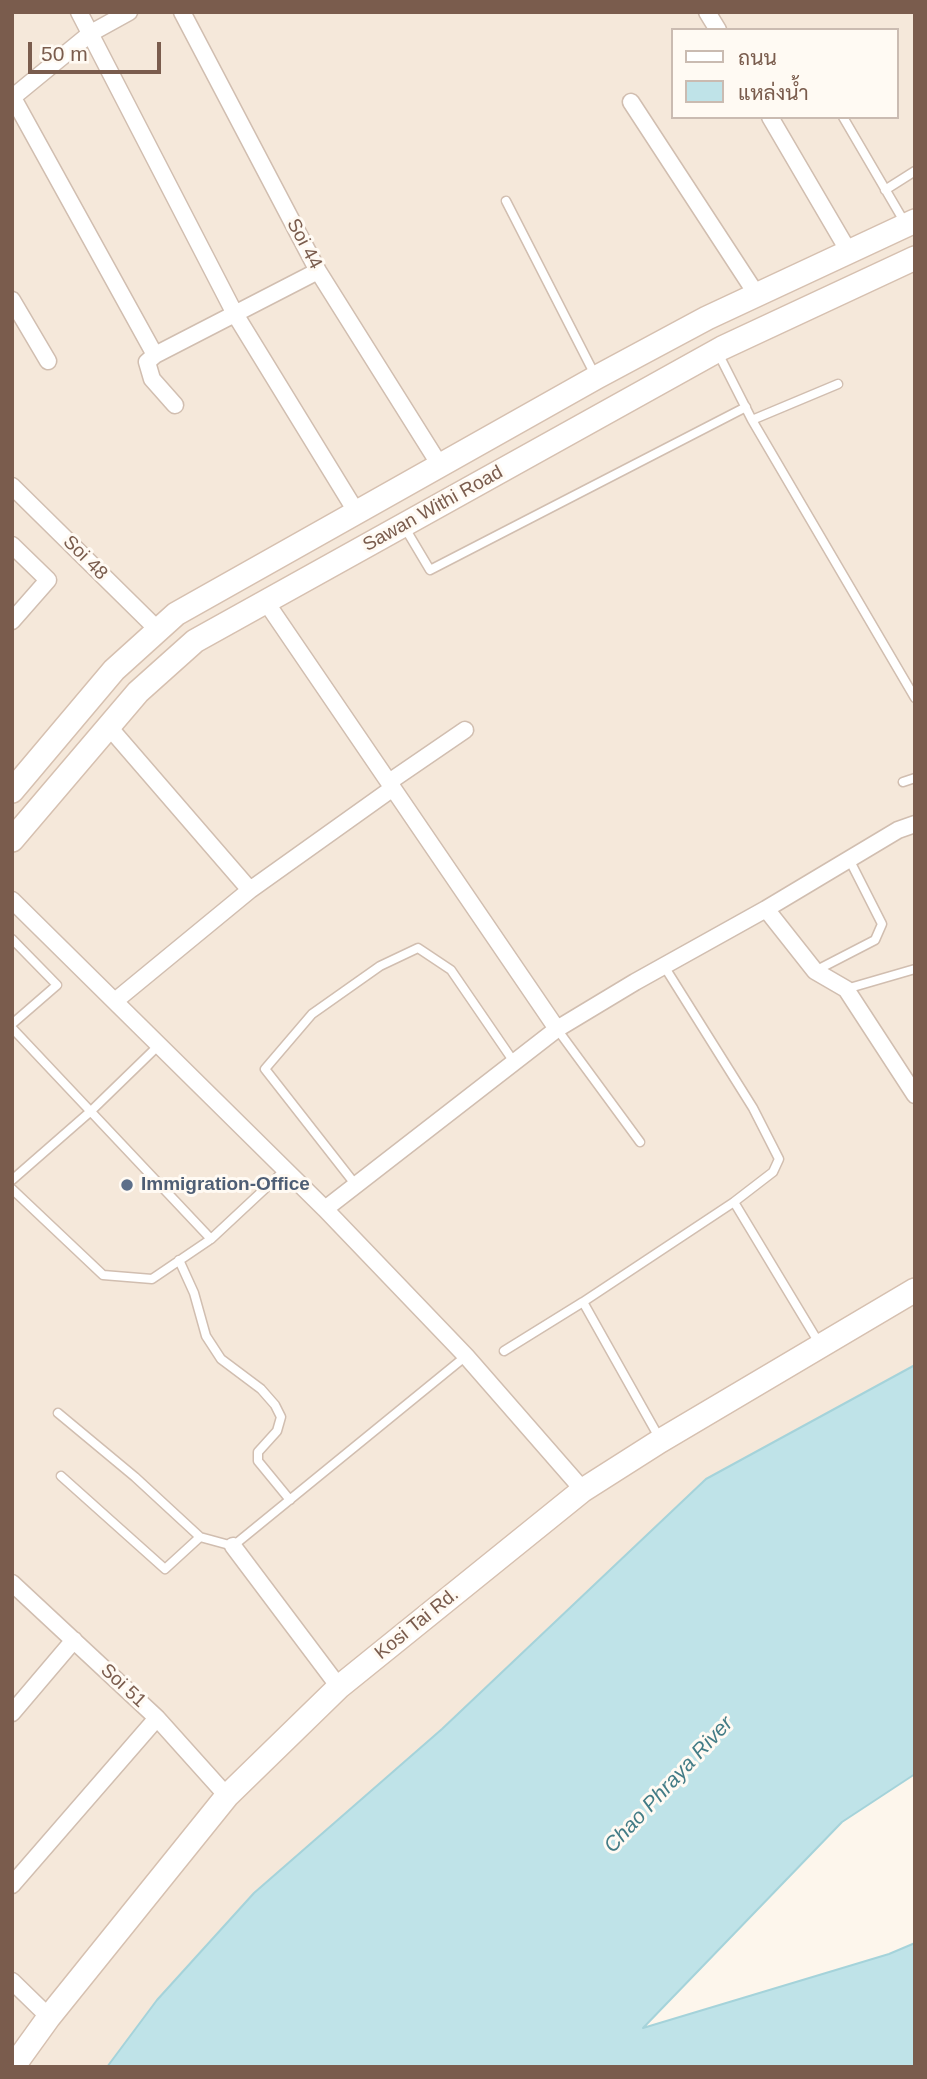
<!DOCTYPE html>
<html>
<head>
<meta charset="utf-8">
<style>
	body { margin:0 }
	#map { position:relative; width:927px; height:2079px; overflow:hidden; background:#fdf6ec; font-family:Arial,Sarabun,sans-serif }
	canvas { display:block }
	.frame { position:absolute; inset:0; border:14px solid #7a5c4d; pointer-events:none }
	.legend { position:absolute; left:671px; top:28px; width:228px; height:91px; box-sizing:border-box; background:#fffaf3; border:2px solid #cabbb1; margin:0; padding:9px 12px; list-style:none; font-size:21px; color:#7a5c4d }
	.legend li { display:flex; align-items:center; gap:14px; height:35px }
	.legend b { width:35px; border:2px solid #cabbb1 }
	.scale { position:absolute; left:28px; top:42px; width:133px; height:32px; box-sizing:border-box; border:4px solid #7a5c4d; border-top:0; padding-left:9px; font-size:21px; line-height:24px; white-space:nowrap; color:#7a5c4d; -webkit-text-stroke:5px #fffaf3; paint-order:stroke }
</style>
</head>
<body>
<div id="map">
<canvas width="927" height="2079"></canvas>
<div class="frame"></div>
<ul class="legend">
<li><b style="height:9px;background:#fff"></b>ถนน</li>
<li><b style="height:19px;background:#bfe3e8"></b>แหล่งน้ำ</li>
</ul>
<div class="scale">50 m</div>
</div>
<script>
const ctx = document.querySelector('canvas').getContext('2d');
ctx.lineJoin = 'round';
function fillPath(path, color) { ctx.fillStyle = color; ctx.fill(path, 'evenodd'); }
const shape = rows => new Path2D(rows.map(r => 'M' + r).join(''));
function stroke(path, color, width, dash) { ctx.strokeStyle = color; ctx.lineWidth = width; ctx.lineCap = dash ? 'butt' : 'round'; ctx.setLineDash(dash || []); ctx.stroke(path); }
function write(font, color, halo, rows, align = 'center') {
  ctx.font = font + ' Arial,sans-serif'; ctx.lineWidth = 6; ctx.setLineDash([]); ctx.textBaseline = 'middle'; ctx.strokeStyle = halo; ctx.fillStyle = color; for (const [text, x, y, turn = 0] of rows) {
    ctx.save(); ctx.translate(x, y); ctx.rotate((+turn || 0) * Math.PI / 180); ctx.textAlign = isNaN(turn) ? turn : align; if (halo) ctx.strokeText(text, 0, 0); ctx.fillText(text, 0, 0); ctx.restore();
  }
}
fillPath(shape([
	[12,12,915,12,915,1408,148,2067,12,2067],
	[673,30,897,30,897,117,673,117]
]), '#f5e8da');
const water = shape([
	[915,1365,915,1774,842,1822,643,2028,889,1954,915,1943,915,2067,107,2067,157,2000,254,1893,442,1729,706,1479,915,1365]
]);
fillPath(water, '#bfe3e8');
stroke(water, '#a5d3da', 2);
const lane = shape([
	[843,117,905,223],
	[885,190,915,171],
	[506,201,595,375],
	[718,353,752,420,838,384],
	[752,420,915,698],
	[405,528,430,570,746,407],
	[903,782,915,778],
	[12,939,57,985,12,1024],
	[815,971,875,940,882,924,849,859],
	[846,989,915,969],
	[12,1028,211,1239,285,1170],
	[557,1029,640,1142],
	[12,1180,91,1111,159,1045],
	[355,1184,265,1069,312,1014,380,966,418,948,451,970,514,1062],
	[12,1189,103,1275,152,1279,211,1239],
	[734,1202,819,1343],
	[179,1260,194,1293,206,1336,221,1359,261,1389,275,1405,281,1417,277,1431,258,1452,258,1461,290,1500],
	[504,1351,583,1302],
	[58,1413,135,1477,200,1537,233,1546,466,1356],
	[660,1439,583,1302,734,1202,773,1172,779,1159,753,1108,664,966],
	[61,1476,165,1569,200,1537]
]);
const street = shape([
	[79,12,235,314,357,513],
	[182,12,318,271,441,467],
	[707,12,718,30],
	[12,96,155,355,318,271],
	[13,97,91,33,129,12],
	[631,102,757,295],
	[770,117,849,252],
	[12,300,48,361],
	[155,355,147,362,152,379,175,405],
	[12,486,158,630],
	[12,545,48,580,12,621],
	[266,602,557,1029],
	[109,727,250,890],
	[389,782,465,730],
	[12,900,325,1209,466,1356,583,1490],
	[766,909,815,971,846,989,915,1095],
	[115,1001,250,890,393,788],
	[325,1209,557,1029,635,982,766,909,898,830,915,824],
	[233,1546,339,1687],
	[12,1583,157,1718,227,1796],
	[12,1713,74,1640],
	[12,1885,157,1718],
	[12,1981,49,2017]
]);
const secondary = shape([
	[12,791,114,670,176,614,597,377,707,318,915,221],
	[12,840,138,692,195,641,722,348,915,258],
	[13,2067,49,2017,227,1796,339,1687,583,1490,660,1441,915,1290]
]);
stroke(lane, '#d1beb0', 11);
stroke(street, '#d1beb0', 19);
stroke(secondary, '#d6c0b0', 26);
stroke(lane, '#fff', 8);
stroke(street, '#fff', 16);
stroke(secondary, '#fff', 23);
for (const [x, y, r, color] of [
	[127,1185,7,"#5c6f8a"]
]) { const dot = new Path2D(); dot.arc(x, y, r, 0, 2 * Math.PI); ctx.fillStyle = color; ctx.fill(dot); stroke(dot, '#fffaf3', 2.5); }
write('19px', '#7a5c4d', '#fffaf3', [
	["Soi 44",304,244,62],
	["Sawan Withi Road",433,509,-29],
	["Soi 48",85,558,45],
	["Kosi Tai Rd.",417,1624,-39],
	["Soi 51",123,1686,43]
]);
write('bold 19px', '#4e5e75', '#fffaf3', [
	["Immigration-Office",141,1185]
], 'left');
write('italic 21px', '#437c86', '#fffaf3', [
	["Chao Phraya River",669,1785,-47]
]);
</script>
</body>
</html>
